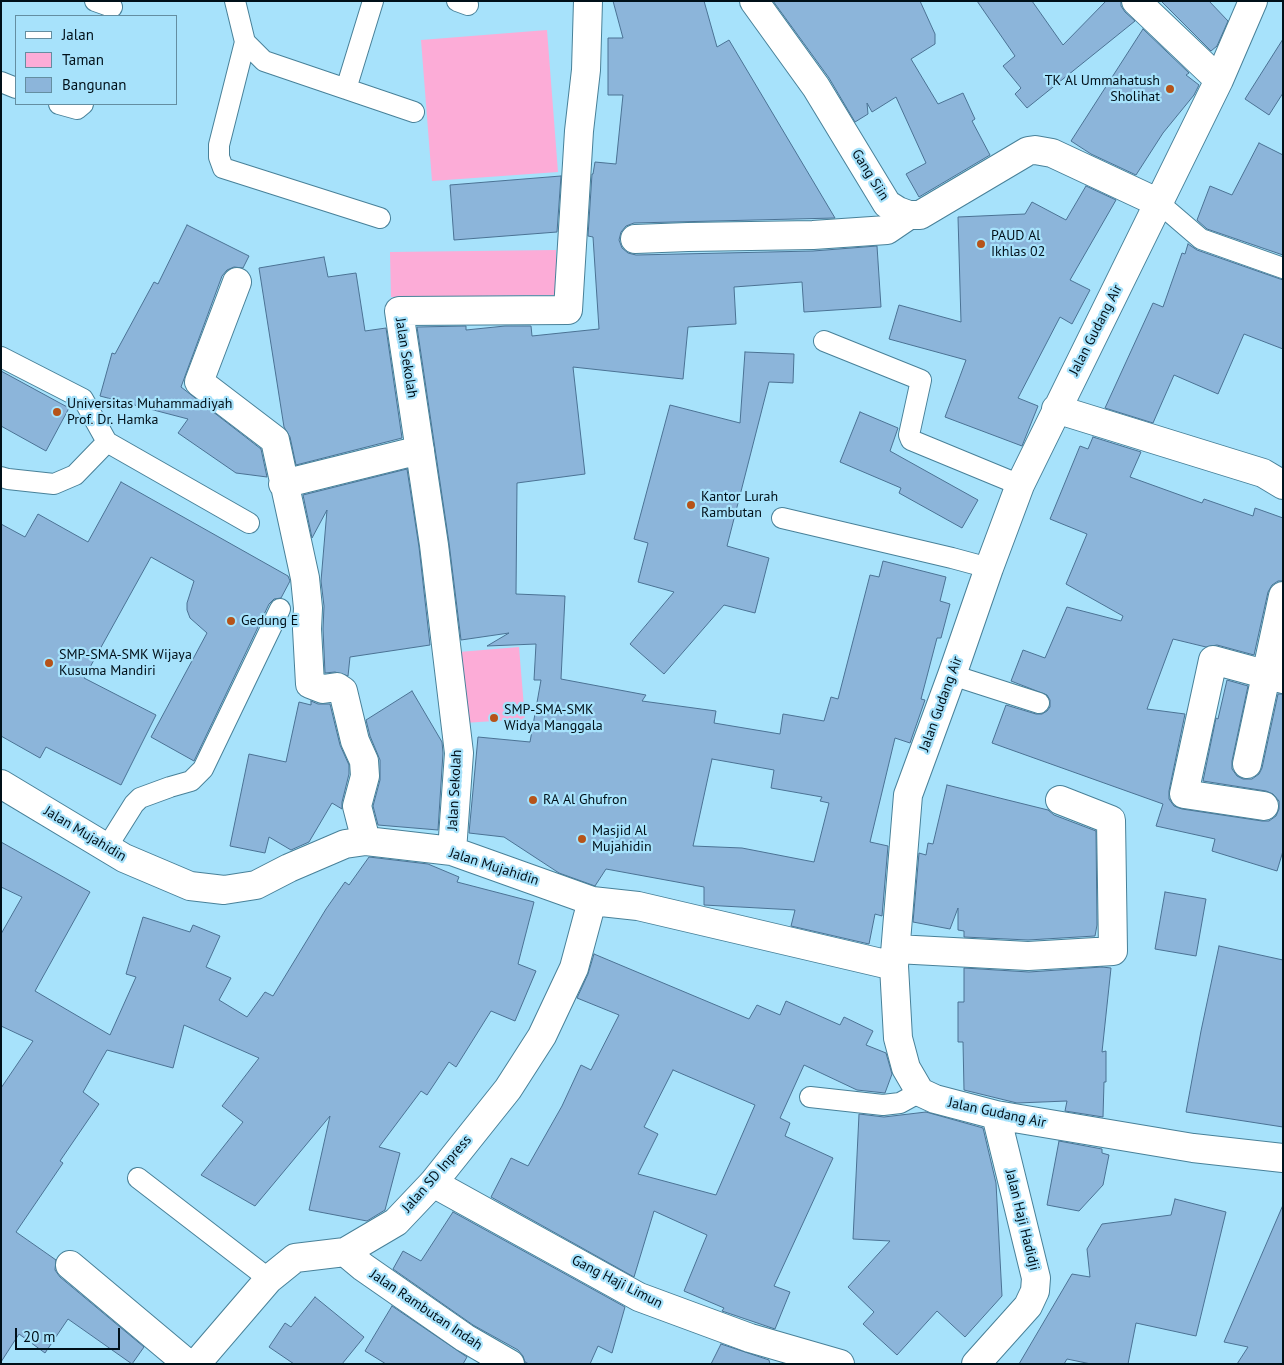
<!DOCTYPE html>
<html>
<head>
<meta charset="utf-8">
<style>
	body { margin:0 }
	#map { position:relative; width:1284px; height:1365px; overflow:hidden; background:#a7e2fb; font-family:"PT Sans",sans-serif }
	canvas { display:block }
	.frame { position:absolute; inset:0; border:2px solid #001019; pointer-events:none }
	.legend { position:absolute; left:15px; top:15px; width:162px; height:90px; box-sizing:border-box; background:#a7e2fb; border:1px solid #648ea1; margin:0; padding:6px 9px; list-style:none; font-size:15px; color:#001019 }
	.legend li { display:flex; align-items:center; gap:10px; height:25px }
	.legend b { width:25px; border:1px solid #648ea1 }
	.scale { position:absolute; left:15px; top:1328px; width:105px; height:22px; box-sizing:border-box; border:2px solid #001019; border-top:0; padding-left:6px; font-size:15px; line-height:18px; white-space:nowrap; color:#001019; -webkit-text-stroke:4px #a7e2fb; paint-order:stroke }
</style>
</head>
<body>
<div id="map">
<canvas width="1284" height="1365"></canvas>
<div class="frame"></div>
<ul class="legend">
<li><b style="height:6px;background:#fff"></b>Jalan</li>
<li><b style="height:14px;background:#fcacd7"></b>Taman</li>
<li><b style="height:14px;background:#8cb5da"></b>Bangunan</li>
</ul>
<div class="scale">20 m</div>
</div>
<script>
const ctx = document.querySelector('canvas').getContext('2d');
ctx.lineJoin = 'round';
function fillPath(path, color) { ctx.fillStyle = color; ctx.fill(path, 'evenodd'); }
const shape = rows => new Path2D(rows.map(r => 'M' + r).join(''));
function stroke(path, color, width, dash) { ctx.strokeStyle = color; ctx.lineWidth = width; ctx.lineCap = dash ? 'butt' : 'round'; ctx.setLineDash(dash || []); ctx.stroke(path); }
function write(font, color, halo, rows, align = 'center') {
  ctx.font = font + ' "PT Sans",sans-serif'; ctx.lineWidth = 4.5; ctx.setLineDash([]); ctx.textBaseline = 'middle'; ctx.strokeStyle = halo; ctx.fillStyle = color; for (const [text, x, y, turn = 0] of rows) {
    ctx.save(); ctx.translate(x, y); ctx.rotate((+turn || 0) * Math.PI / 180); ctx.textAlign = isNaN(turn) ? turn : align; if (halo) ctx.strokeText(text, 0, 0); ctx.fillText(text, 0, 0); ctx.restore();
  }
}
fillPath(shape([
	[547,30,558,172,432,181,421,40],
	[556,250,556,295,391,297,390,252],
	[519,647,525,719,464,723,459,652]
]), '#fcacd7');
const building = shape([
	[613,1,704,1,717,47,729,40,835,218,634,223,626,226,621,232,619,240,622,248,628,253,636,255,813,251,877,246,881,307,804,312,802,282,734,287,736,324,688,327,683,379,573,367,585,474,517,483,516,594,565,596,561,679,646,695,642,701,716,711,714,723,780,734,783,714,824,721,831,697,838,699,870,575,879,577,883,561,946,577,940,601,950,604,941,638,937,638,921,699,925,700,910,743,895,738,870,842,888,846,882,916,875,914,869,944,791,926,795,910,704,905,704,887,606,869,595,886,559,873,504,837,469,833,478,737,530,742,541,680,534,680,536,644,487,646,509,633,461,640,449,543,417,327,466,326,466,330,505,326,531,326,532,336,599,329,593,237,588,236,592,174,593,174,595,162,616,164,623,95,608,95,608,38,623,38,613,1],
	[712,759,774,770,771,788,822,797,820,801,829,803,814,862,742,848,693,846,712,759],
	[773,1,920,1,935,34,935,44,911,59,938,104,963,93,975,119,972,121,990,155,919,197,906,174,926,163,896,97,872,112,867,103,868,114,855,122,829,78,773,1],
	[977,1,1032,1,1063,45,1106,1,1121,1,1121,6,1125,12,1135,21,1027,108,1015,94,1021,88,1003,66,1015,56,977,1],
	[1161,1,1209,1,1228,21,1217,46,1211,51,1161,1],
	[1143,29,1189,73,1186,75,1199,85,1194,95,1163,133,1136,175,1091,154,1071,141,1143,29],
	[1283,39,1283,93,1269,115,1245,99,1283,39],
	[1259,143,1283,155,1283,255,1207,229,1197,220,1210,186,1232,195,1259,143],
	[561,176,557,232,454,240,450,185,561,176],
	[1086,186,1116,200,1070,280,1090,290,1072,324,1060,317,1018,398,1038,406,1022,446,945,417,966,360,889,339,899,305,961,322,958,217,1025,214,1032,202,1066,220,1086,186],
	[187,225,249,256,243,268,234,267,227,270,222,276,181,387,261,449,267,477,236,473,178,433,188,419,100,396,112,353,115,354,154,282,158,284,187,225],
	[1188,244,1197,250,1283,280,1283,349,1244,334,1218,394,1174,375,1153,423,1105,408,1153,303,1163,307,1182,253,1185,254,1188,244],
	[324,257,328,277,356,273,365,331,386,328,402,438,296,465,290,437,284,427,259,268,324,257],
	[745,352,794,354,793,383,769,382,727,546,769,558,755,613,724,605,664,674,630,644,674,592,638,582,648,543,634,539,670,405,740,423,745,352],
	[1,371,69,408,46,451,1,426,1,371],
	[860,412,898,428,890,451,978,500,962,528,899,493,901,488,840,462,860,412],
	[1093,437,1141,452,1130,477,1202,503,1204,499,1253,516,1255,508,1283,518,1283,581,1278,581,1272,585,1268,592,1254,655,1217,645,1206,647,1173,639,1147,709,1185,714,1169,791,1169,799,1174,806,1182,809,1262,821,1269,821,1276,816,1279,809,1279,801,1273,794,1266,791,1203,781,1216,718,1218,719,1227,680,1248,686,1232,761,1232,769,1237,776,1243,779,1252,779,1259,774,1262,768,1278,694,1283,694,1283,851,1277,871,1212,851,1215,839,1156,826,1163,804,992,743,1006,705,1036,714,1042,714,1047,711,1050,707,1050,700,1047,695,1011,681,1023,650,1045,658,1067,607,1121,621,1123,616,1066,584,1087,534,1050,519,1080,446,1088,449,1093,437],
	[407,469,419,547,430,645,350,657,348,676,335,672,325,673,323,629,324,606,321,581,327,510,312,538,303,495,407,469],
	[121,482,288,576,290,581,281,598,274,599,269,604,194,761,151,737,207,633,190,618,187,610,187,603,194,581,151,557,84,678,156,715,121,785,46,747,40,758,1,736,1,524,25,537,38,514,88,542,121,482],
	[412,691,442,742,443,753,438,830,378,825,373,806,380,780,380,760,370,736,366,720,412,691],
	[311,701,318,704,330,704,340,745,349,765,349,774,342,802,342,809,332,803,309,842,291,850,269,837,265,853,230,846,249,754,286,762,299,702,311,705,311,701],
	[947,785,1048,810,1054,815,1096,831,1097,925,1095,936,1028,940,964,937,964,931,958,930,958,908,950,929,913,922,919,853,926,855,928,843,933,844,947,785],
	[1,842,90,892,35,991,110,1035,136,977,126,974,143,917,190,932,193,925,220,936,206,967,231,978,219,1000,247,1017,265,992,273,996,326,909,345,882,349,885,369,857,428,864,459,877,457,882,534,902,518,964,536,971,515,1021,491,1011,456,1067,449,1062,427,1095,421,1091,379,1147,400,1153,385,1210,367,1221,309,1210,330,1116,255,1206,201,1175,243,1122,222,1106,259,1058,184,1025,173,1068,107,1050,83,1092,99,1104,60,1161,63,1163,16,1232,56,1260,55,1270,60,1277,144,1347,132,1364,68,1319,45,1353,19,1334,1,1362,1,1088,33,1041,1,1026,1,934,22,897,1,887,1,842],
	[1165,892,1206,899,1196,956,1155,949,1165,892],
	[1219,946,1283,960,1283,1127,1186,1112,1201,1031,1219,946],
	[594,954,749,1019,757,1005,780,1015,786,1001,840,1025,844,1017,873,1031,866,1045,886,1053,892,1074,885,1093,857,1090,804,1065,780,1118,790,1123,785,1136,833,1158,774,1286,790,1292,775,1329,722,1311,724,1308,684,1291,707,1235,654,1211,634,1277,491,1197,511,1158,528,1166,562,1106,581,1065,591,1070,619,1015,577,998,588,974,594,954],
	[673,1070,755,1105,716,1195,638,1174,658,1134,644,1127,673,1070],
	[1102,967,1111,968,1102,1052,1106,1051,1106,1082,1104,1082,1103,1117,1065,1111,1067,1101,1017,1103,964,1090,963,1042,958,1042,958,1002,964,1002,964,968,1029,972,1102,967],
	[926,1112,983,1128,996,1183,1002,1296,965,1337,937,1311,897,1355,863,1324,874,1312,848,1287,890,1241,853,1239,859,1114,884,1117,926,1112],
	[1059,1141,1102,1149,1102,1153,1109,1155,1103,1185,1079,1211,1047,1205,1059,1141],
	[1175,1199,1226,1212,1196,1336,1136,1323,1128,1364,1091,1364,1067,1359,1064,1364,1019,1364,1072,1274,1090,1277,1087,1249,1102,1224,1171,1215,1175,1199],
	[1283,1205,1283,1364,1237,1364,1248,1347,1224,1342,1283,1205],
	[453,1212,625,1307,612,1353,598,1346,590,1364,529,1364,525,1362,523,1356,518,1350,473,1325,393,1269,403,1251,421,1261,453,1212],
	[315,1297,364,1337,342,1364,294,1364,269,1347,285,1323,291,1327,315,1297],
	[392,1306,467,1357,463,1364,386,1364,365,1351,392,1306],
	[721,1344,769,1360,770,1364,711,1364,721,1344]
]);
fillPath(building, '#8cb5da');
stroke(building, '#4b7294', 1);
const service = shape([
	[95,1,112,7],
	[235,1,245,42,264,61,414,112],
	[457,1,468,5],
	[245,42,219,145,219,157,223,168,380,218],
	[1,82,16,88],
	[346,89,373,1],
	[59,104,77,109,83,104],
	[1159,203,1201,239,1283,268],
	[824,341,921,380,909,435,911,440,1020,485],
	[1,357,83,399,107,442,249,523],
	[1,477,8,479,54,484,75,475,107,442],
	[782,518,952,558,989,568],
	[952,675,1039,703],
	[107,847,134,804,140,798,170,787,191,781,203,769,280,609],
	[810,1097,883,1105,900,1103,920,1092],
	[138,1178,269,1279]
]);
const minor = shape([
	[754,1,816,87,887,204,898,211,909,215,920,215,1028,151,1035,150,1052,153,1159,203],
	[1136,1,1219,80],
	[1253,1,1219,80,1020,485,989,568,952,675,908,795,894,966,898,1038,906,1068,920,1092,935,1099,996,1115,1193,1148,1283,1158],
	[635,239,688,237,813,235,887,230,909,215],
	[237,282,199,382,275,440,305,578,308,608,307,629,310,684,323,689,337,687,343,691,355,741,364,761,365,776,357,806,366,841],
	[1056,409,1263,473,1283,485],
	[283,484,420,450],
	[1247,764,1283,596],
	[1,784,124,858,190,886,224,890,256,885,289,868,345,844,366,841,452,851,592,901,638,906,894,966],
	[1264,806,1184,794,1213,660,1283,679],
	[452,851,459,753,434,545,399,311,568,310,579,131,586,70,588,1],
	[896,949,1028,956,1113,951,1111,820,1060,800],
	[433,1183,639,1297,750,1338,840,1364],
	[345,1252,363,1267,465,1338,510,1364],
	[70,1265,188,1364],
	[196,1364,269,1279,295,1258,345,1252,396,1222,433,1183,508,1089,542,1036,574,968,592,901],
	[976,1364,1028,1306,1035,1291,1036,1278,996,1115]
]);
stroke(service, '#488199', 22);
stroke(minor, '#488199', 30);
stroke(service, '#fff', 20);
stroke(minor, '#fff', 28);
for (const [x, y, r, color] of [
	[1170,89,5,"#b65319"],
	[981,244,5,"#b65319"],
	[57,412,5,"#b65319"],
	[691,505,5,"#b65319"],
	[231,621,5,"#b65319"],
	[49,663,5,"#b65319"],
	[494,718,5,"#b65319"],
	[533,800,5,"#b65319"],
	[582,839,5,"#b65319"]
]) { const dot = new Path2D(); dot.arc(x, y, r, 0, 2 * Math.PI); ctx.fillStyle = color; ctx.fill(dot); stroke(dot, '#a7e2fb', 2); }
write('14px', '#001019', '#a7e2fb', [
	["TK Al Ummahatush",1160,81,"right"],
	["Sholihat",1160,97,"right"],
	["PAUD Al",991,236],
	["Ikhlas 02",991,252],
	["Universitas Muhammadiyah",67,404],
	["Prof. Dr. Hamka",67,420],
	["Kantor Lurah",701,497],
	["Rambutan",701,513],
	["Gedung E",241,621],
	["SMP-SMA-SMK Wijaya",59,655],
	["Kusuma Mandiri",59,671],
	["SMP-SMA-SMK",504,710],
	["Widya Manggala",504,726],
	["RA Al Ghufron",543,800],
	["Masjid Al",592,831],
	["Mujahidin",592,847]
], 'left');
write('14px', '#001019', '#a7e2fb', [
	["Gang Siin",870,175,58],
	["Jalan Gudang Air",1096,330,-63],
	["Jalan Sekolah",406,358,81],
	["Jalan Gudang Air",941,704,-70],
	["Jalan Sekolah",455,790,-87],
	["Jalan Mujahidin",85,834,31],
	["Jalan Mujahidin",494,867,18],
	["Jalan Gudang Air",997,1113,12],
	["Jalan SD Inpress",437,1174,-49],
	["Jalan Haji Hadidji",1022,1220,76],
	["Gang Haji Limun",617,1282,27],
	["Jalan Rambutan Indah",426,1310,34]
]);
</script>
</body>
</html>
